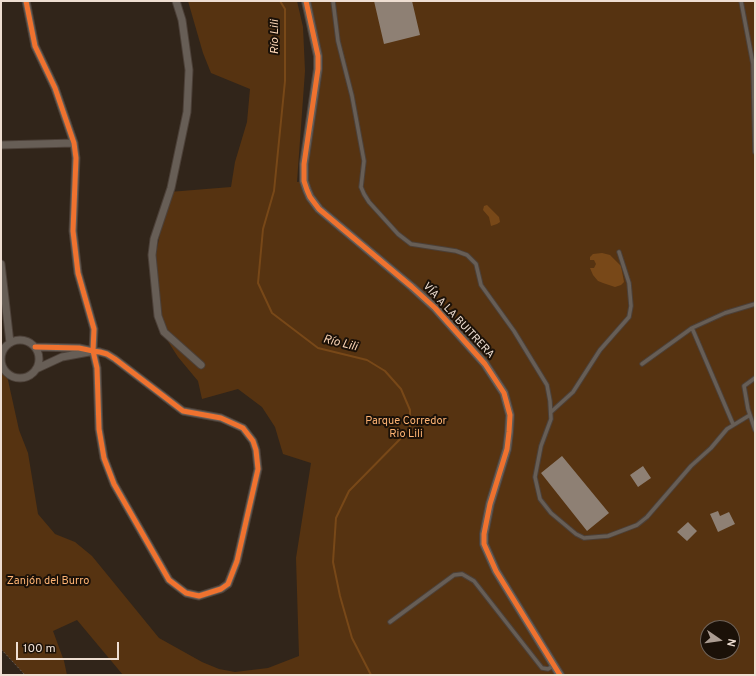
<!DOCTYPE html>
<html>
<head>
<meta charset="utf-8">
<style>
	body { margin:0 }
	#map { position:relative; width:756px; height:676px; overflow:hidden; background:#31251a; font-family:Overpass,sans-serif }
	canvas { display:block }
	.frame { position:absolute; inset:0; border:2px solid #eeded2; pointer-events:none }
	.north { position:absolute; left:700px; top:620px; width:40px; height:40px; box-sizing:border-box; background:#1b1108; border:1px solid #6f6359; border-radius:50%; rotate:103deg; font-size:11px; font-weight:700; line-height:16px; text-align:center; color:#eeded2 }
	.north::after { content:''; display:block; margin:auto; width:14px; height:18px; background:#ac9d92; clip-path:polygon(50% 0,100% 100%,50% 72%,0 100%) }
	.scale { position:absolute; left:16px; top:642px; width:103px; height:18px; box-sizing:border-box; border:2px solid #eeded2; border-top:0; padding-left:5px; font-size:12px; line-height:14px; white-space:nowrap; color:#eeded2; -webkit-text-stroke:3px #1b1108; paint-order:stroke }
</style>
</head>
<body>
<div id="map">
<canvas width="756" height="676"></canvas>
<div class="frame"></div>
<div class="north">N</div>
<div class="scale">100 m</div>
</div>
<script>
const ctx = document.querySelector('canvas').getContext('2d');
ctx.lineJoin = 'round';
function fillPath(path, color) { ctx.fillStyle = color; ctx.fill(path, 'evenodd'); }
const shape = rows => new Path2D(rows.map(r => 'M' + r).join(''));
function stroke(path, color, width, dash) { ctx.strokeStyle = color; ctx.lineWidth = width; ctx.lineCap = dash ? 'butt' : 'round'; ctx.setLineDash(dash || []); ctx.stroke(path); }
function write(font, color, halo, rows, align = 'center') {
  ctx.font = font + ' Overpass,sans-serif'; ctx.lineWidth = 4; ctx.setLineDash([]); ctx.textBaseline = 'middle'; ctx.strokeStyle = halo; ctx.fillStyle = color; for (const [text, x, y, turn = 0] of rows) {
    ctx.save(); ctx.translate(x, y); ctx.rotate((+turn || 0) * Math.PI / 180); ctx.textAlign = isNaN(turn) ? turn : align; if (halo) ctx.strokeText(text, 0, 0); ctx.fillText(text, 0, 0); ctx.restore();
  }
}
fillPath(shape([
	[188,1,297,1,303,27,305,71,297,182,304,181,318,69,306,1,755,1,755,675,123,675,77,620,53,631,64,661,67,675,25,675,1,649,1,370,6,371,19,430,28,453,38,514,55,534,75,542,92,556,159,638,202,662,219,669,235,672,268,668,299,656,296,558,311,463,283,454,275,427,262,407,238,389,202,399,198,381,178,357,160,329,153,267,169,192,231,187,235,162,247,122,250,89,211,73,203,53],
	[708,628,732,628,732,652,708,652]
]), '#563311');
fillPath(shape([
	[487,205,499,217,500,222,497,224,491,226,489,217,483,210,484,206],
	[602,253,610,255,621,266,624,282,621,285,615,287,603,283,598,281,593,275,590,268,594,268,596,264,594,260,590,260,590,257,593,254]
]), '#784818');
stroke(shape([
	[280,1,285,9,285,81,274,191,263,229,258,283,272,313,318,348,367,360,385,371,401,389,410,410,410,429,349,491,336,518,333,562,340,596,352,638,371,675]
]), '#784818', 2);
fillPath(shape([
	[374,1,412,1,420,35,384,44],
	[562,456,609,513,587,531,541,473],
	[643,466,651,478,638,487,630,475],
	[718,511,720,516,729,512,735,524,718,532,710,514],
	[688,522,697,531,687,541,677,532]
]), '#8e8074');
const service = shape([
	[333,1,338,41,352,96,364,161,361,187,364,194,369,202,398,234,411,244,456,251,467,255,476,264,481,285,514,331,547,385,550,401,551,419,541,446,535,477,540,499,551,513,576,534,584,538,608,536,637,525,647,517,691,466,711,448,727,429,750,415],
	[741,1,753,64,755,152],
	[692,328,733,424],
	[642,364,692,328,725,313,755,304],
	[755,378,744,386,748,409,755,430],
	[551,412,573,392,600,350,629,317,631,306,629,283,619,252],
	[390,622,454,575,462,574,474,581,542,668,548,669,553,666]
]);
const minor = shape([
	[26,1,35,46,55,88,74,143,76,158,73,231,78,273,94,329,93,351,97,368,99,429,104,458,114,484,169,580,186,593,199,596,221,589,228,584,237,561,258,469,256,450,253,441,243,428,221,418,183,411,115,359,107,354,100,352,93,351,79,348,35,347],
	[176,1,182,20,189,70,187,112,171,188,154,239,152,255,158,316,164,332,201,365],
	[1,145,74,143],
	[1,264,10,343],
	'1 359a19 19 0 1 1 38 0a19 19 0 1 1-38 0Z',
	[36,369,62,357,89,352]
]);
const tertiary = shape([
	[306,1,318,56,318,69,304,164,304,181,307,190,310,197,319,209,412,287,435,308,485,364,504,393,510,415,509,432,507,449,490,504,484,534,484,544,496,571,560,675]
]);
stroke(service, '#4c4038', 5.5);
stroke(minor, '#4c4038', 9);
stroke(tertiary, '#4c4038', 10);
stroke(shape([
	[1,649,25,675]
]), '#655c54', 1, [2, 2]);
stroke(service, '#675e56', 3.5);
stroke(minor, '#675e56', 7);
stroke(tertiary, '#675e56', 8);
stroke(shape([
	[26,1,35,46,55,88,74,143,76,158,73,231,78,273,94,329,93,351,97,368,99,429,104,458,114,484,169,580,186,593,199,596,221,589,228,584,237,561,258,469,256,450,253,441,243,428,221,418,183,411,115,359,107,354,100,352,93,351,79,348,35,347],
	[306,1,318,56,318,69,304,164,304,181,307,190,310,197,319,209,412,287,435,308,485,364,504,393,510,415,509,432,507,449,490,504,484,534,484,544,496,571,560,675]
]), '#ef722f', 5);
write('11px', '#eeded2', '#1b1108', [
	["VÍA A LA BUITRERA",458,321,47]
]);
write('11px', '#fdb373', '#1b1108', [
	["Parque Corredor",406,422],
	["Rio Lili",406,435],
	["Zanjón del Burro",48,582]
]);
write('italic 12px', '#fbd5b6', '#1b1108', [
	["Río Lili",276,37,-90],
	["Río Lili",340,344,14]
]);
</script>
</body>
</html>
